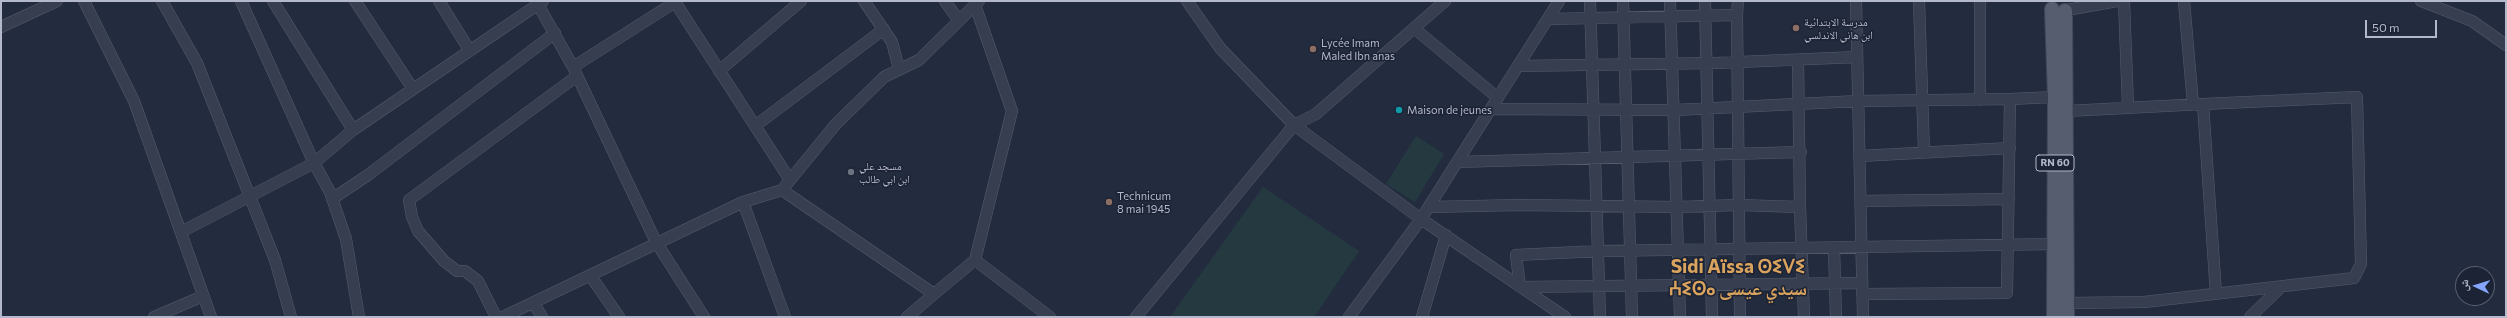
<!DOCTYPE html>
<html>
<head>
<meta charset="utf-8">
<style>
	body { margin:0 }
	#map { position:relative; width:2507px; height:318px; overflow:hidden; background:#232c3f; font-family:Commissioner,"Noto Naskh Arabic",sans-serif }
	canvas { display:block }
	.frame { position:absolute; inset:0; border:2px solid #b3b9ca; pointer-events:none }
	.north { position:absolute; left:2455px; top:266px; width:40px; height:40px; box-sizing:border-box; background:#1c2334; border:1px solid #585f70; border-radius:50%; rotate:274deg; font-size:11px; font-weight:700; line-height:16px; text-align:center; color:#b3b9ca }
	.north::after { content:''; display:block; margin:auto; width:14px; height:18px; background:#85a5fd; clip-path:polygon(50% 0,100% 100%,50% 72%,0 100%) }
	.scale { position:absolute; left:2365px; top:20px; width:72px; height:18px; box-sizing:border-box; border:2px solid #b3b9ca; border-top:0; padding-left:5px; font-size:12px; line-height:14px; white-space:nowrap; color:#b3b9ca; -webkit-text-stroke:3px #1c2334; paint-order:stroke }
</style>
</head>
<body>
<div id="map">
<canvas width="2507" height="318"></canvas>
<div class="frame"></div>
<div class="north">ش</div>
<div class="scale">50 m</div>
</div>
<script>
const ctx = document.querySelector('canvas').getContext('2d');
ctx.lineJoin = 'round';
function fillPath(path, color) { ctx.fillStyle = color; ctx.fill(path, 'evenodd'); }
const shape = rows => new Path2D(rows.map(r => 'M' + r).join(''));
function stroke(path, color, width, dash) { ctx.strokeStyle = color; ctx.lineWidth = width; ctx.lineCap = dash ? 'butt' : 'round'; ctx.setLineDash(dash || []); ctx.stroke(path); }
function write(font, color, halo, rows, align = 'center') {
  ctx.font = font + ' Commissioner,"Noto Naskh Arabic","Noto Sans Tifinagh",sans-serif'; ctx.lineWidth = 3; ctx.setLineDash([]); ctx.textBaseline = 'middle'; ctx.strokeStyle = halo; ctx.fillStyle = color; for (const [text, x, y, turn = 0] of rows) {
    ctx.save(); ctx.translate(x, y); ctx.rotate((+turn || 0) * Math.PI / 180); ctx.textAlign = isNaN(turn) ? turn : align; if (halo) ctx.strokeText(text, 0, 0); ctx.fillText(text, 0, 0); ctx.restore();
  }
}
fillPath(shape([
	[1416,136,1444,154,1415,202,1386,184],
	[1263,187,1359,251,1314,317,1170,317]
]), '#253a40');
const minor = shape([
	[84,1,134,101,211,317],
	[162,1,197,63,275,260,291,317],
	[241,1,314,163,330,192,346,239,359,317],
	[273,1,353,130],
	[355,1,413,89],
	[439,1,470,51],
	[536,1,573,67,656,242,704,317],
	[864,1,892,42,899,69],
	[945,1,959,21],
	[1187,1,1220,48,1294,125,1421,219,1565,317],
	[1590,1,1600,317],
	[1623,1,1632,317],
	[1670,1,1680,317],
	[1705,1,1712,317],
	[1856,1,1863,317],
	[1919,1,1924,152],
	[2124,1,2128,107],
	[2184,1,2193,104],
	[2421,1,2472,21,2506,45],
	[675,2,790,180],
	[2067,10,2117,1],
	[1737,15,1738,1],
	[1548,19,1737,15,1740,317],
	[1,27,57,1],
	[1415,29,1498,98],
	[1518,66,1716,63,1857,57],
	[573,67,677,1],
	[719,71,801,1],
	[2010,99,2055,97],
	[1980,100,1980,1],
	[1491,109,1675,110,1858,101,2010,99,2007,293,1862,294],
	[2067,111,2203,104],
	[755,126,884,29],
	[1860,156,2010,148],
	[1457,162,1801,152],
	[782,190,934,294,975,260,1012,111,975,5,979,1],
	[332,199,368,175,555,33],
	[1861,201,2009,199],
	[743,202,785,317],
	[1429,207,1519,205,1678,207,1738,205,1800,207,1798,60],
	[1800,207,1804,317],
	[181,232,314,163,353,130,543,1],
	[1834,248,1836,317],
	[975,260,1050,317],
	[590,275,619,317],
	[1862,283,1520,287,1516,255,1599,251,2055,244],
	[2067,303,2144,302,2354,278,2361,264,2357,97,2203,104,2216,294],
	[534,304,542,317],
	[154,317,203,296],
	[496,317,478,281,465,271,457,271,444,261,418,231,412,217,409,200,577,76],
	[503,317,743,202,782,190,835,125,884,77,919,60,975,5],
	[907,317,934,294],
	[1136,317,1294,125,1316,114,1445,1],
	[1349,317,1421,219,1559,1],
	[1422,317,1446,235],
	[2250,317,2282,286]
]);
const major = shape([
	[2052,9,2055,97,2054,317],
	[2065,11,2067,317]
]);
stroke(minor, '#555c6d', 12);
stroke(major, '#404758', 16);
stroke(minor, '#373e4f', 11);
stroke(major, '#555d6f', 14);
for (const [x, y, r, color] of [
	[1796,28,4,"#8d6e63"],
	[1313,49,4,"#8d6e63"],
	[1399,110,4,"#0f9aa8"],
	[851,172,4,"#6b7280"],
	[1109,202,4,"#8d6e63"]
]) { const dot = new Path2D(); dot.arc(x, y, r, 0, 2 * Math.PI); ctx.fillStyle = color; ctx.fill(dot); stroke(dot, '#1c2334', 1.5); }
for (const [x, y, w] of [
	[2055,163,38]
]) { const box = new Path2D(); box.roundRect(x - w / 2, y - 8, w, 16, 3); ctx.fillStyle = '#1c2334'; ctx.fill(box); stroke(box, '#b3b9ca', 1); }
write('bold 10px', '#b3b9ca', null, [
	["RN 60",2055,163]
]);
write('11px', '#b3b9ca', '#1c2334', [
	["مدرسة الابتدائية",1804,22],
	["ابن هاني الاندلسي",1804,35],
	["Lycée Imam",1321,43],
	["Maled Ibn anas",1321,56],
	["Maison de jeunes",1407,110],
	["مسجد علي",859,166],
	["ابن ابي طالب",859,179],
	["Technicum",1117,196],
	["8 mai 1945",1117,209]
], 'left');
write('bold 19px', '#daa35e', '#1c2334', [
	["Sidi Aïssa ⵙⵉⴸⵉ",1738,267],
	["ⵄⵉⵙⴰ سيدي عيسى",1738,289]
]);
</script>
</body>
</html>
